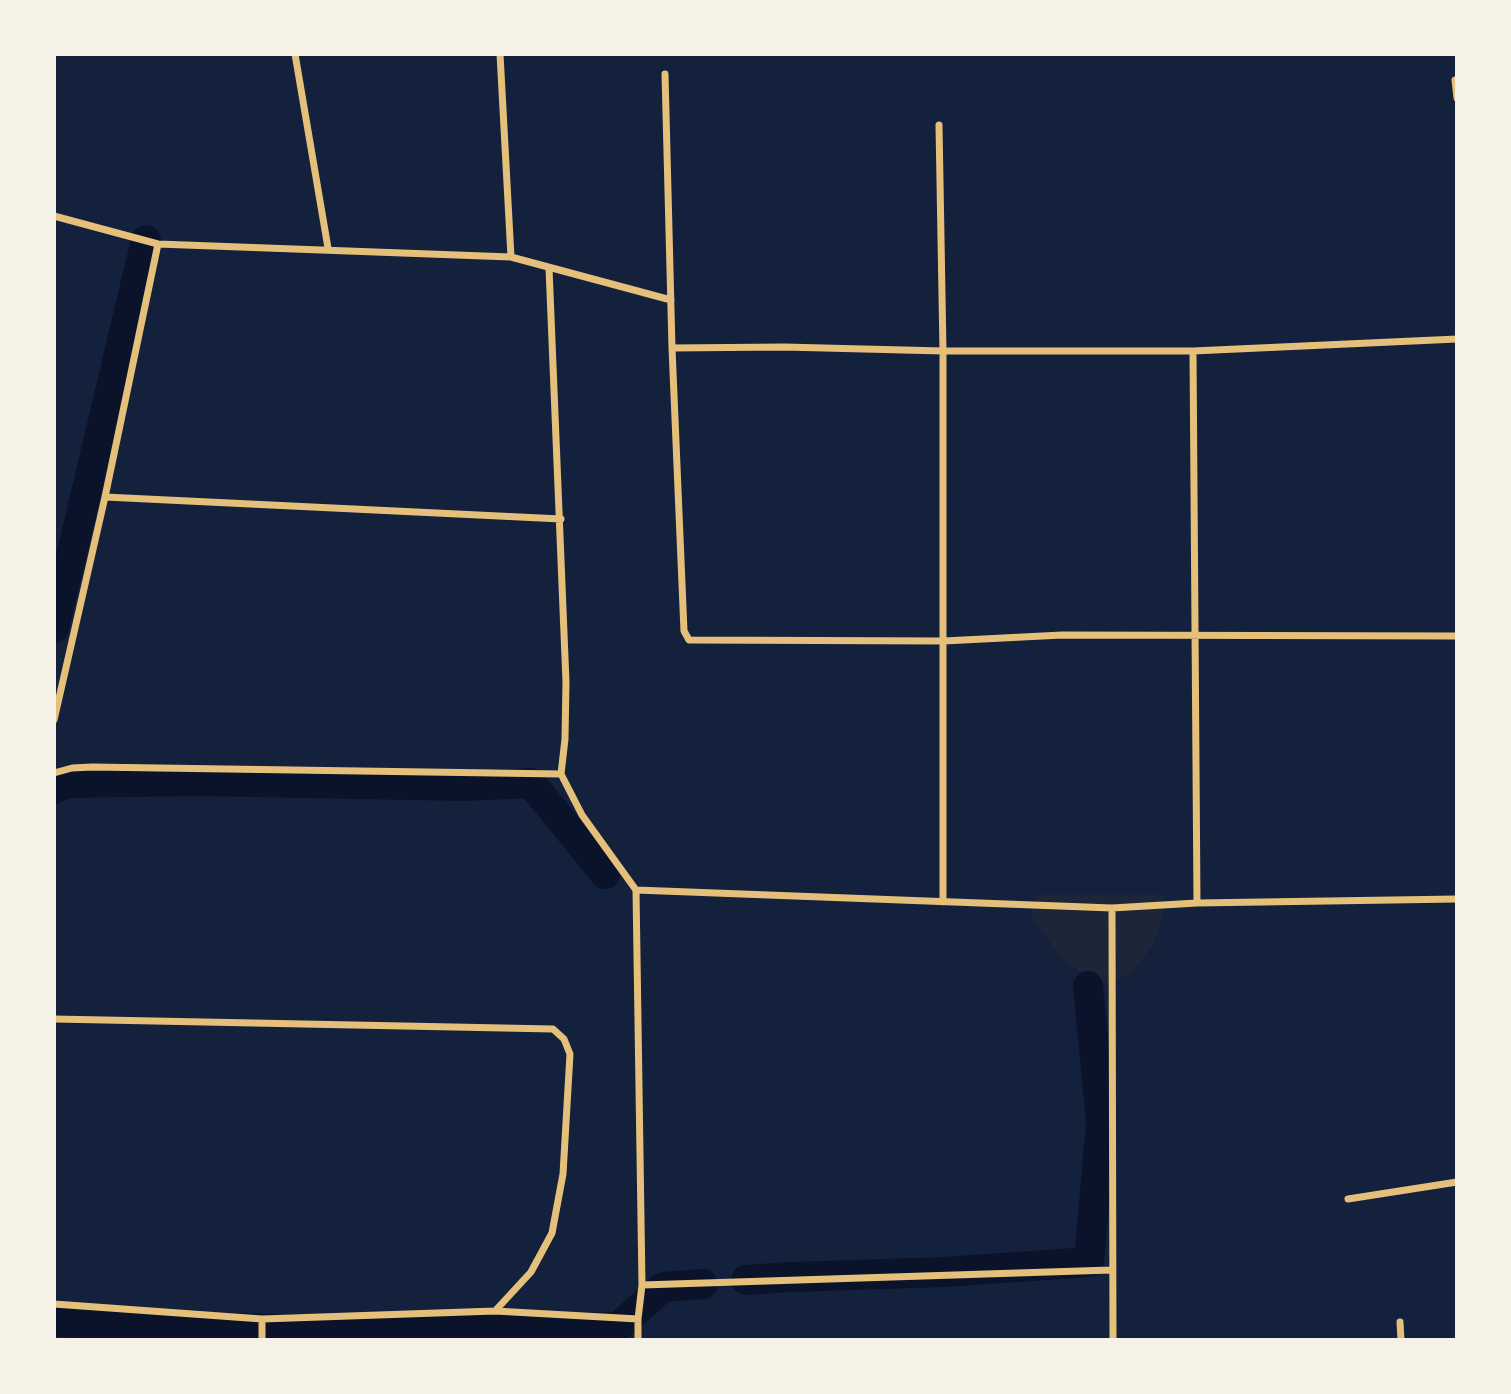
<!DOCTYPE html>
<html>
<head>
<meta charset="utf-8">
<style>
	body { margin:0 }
	#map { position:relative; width:1511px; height:1394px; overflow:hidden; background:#14213d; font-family:"Public Sans",sans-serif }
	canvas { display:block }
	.frame { position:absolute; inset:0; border:56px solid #f6f1e7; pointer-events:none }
</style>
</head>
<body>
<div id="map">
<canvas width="1511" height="1394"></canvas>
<div class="frame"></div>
</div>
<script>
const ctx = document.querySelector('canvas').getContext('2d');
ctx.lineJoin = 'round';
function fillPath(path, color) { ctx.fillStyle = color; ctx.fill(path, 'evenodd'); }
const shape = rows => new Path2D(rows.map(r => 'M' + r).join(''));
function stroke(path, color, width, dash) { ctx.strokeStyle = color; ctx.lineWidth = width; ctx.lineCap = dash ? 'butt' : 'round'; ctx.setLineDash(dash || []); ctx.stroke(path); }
fillPath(shape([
	[1036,895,1164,895,1162,918,1153,945,1133,971,1112,984,1094,982,1061,958,1031,915]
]), '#1d2539');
stroke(shape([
	[54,628,146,240],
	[54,789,66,783,198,781,466,786,531,783,605,874],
	[746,1280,790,1277,944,1272,1089,1262,1101,1122,1088,986],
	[54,1321,81,1324,399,1332,618,1327,663,1287,703,1284]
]), '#0b132b', 30);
stroke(shape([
	[295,54,328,248],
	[500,54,511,257],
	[665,74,672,348,684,631,689,640,944,641,1062,635,1457,636],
	[1455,80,1457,98],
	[939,125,943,351,943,902],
	[54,216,158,244,511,257,671,300],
	[549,268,566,682,565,739,561,774,582,815,636,890,642,1285,638,1319,638,1340],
	[672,348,784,347,943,351,1193,351,1457,339],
	[1193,351,1197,903],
	[105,497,561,519],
	[54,720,105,497,158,244],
	[54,773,72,768,92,767,561,774],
	[636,890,1112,908,1197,903,1457,899],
	[1112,908,1113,1340],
	[54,1019,553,1029,564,1039,570,1054,563,1174,552,1233,531,1272,495,1311],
	[1348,1199,1457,1182],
	[642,1285,1111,1270],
	[54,1304,262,1319,495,1311,638,1319],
	[1400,1322,1401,1340],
	[262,1340,262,1319]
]), '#e5c07b', 7);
</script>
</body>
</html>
